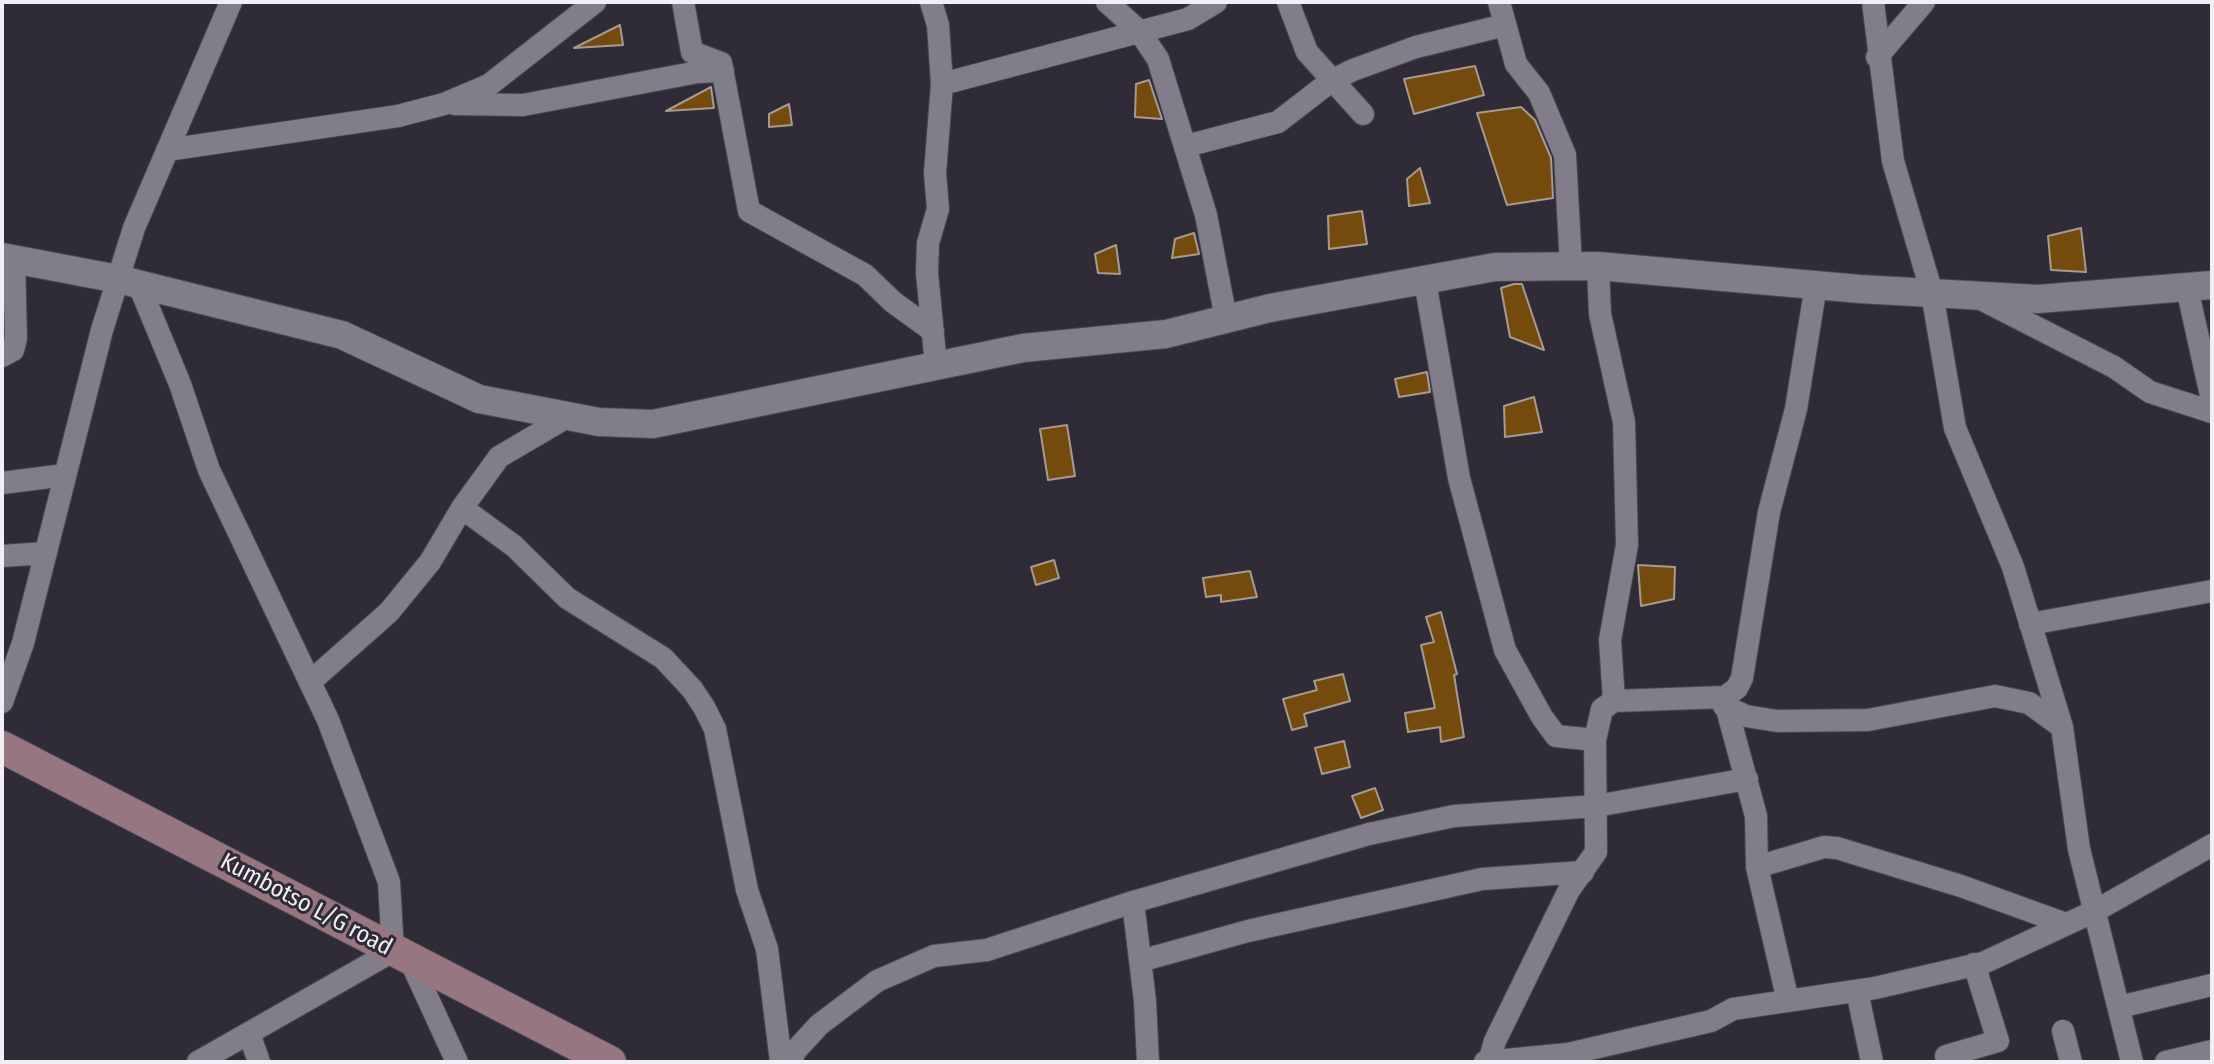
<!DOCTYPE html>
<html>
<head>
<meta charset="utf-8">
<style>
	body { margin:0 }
	#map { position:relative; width:2214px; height:1064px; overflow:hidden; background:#302c37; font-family:"Fira Sans Condensed",sans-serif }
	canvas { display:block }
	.frame { position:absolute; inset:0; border:4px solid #f1eef5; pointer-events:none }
</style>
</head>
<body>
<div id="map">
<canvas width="2214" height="1064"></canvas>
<div class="frame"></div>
</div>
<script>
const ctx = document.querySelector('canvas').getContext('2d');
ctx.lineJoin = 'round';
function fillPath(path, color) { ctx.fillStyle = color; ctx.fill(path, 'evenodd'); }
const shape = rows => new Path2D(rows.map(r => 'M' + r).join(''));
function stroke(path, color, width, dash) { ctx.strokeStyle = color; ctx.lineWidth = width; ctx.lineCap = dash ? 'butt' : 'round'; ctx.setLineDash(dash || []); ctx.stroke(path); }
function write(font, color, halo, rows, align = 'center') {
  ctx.font = font + ' "Fira Sans Condensed",sans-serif'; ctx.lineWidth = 6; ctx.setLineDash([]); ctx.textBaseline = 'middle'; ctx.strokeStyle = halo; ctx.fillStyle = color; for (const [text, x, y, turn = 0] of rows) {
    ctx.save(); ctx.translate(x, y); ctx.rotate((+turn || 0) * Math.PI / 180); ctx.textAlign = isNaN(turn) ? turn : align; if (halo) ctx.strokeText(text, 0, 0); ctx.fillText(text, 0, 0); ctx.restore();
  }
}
const building = shape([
	[620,25,623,45,574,48,620,25],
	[1475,66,1484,95,1414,114,1404,79,1475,66],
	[1149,80,1162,119,1135,117,1136,84,1149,80],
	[711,87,714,108,666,111,711,87],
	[789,104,792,125,769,127,769,114,789,104],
	[1521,107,1535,120,1551,158,1553,198,1507,205,1477,113,1521,107],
	[1420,168,1430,203,1409,206,1407,179,1420,168],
	[1362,211,1367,244,1329,249,1328,216,1362,211],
	[2081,228,2086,272,2051,270,2048,236,2081,228],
	[1194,233,1199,254,1172,258,1175,239,1194,233],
	[1116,245,1120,274,1098,273,1095,254,1116,245],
	[1514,284,1522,284,1544,350,1510,337,1501,288,1514,284],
	[1427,372,1430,392,1399,397,1395,379,1427,372],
	[1534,397,1542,432,1505,437,1504,406,1534,397],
	[1067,425,1075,476,1048,480,1040,429,1067,425],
	[1054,560,1059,578,1036,585,1031,567,1054,560],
	[1638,565,1675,567,1674,599,1641,606,1638,565],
	[1250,571,1257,597,1221,602,1221,595,1206,597,1203,578,1250,571],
	[1441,612,1457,674,1454,675,1464,737,1441,742,1440,727,1408,732,1405,713,1435,708,1421,645,1434,642,1426,617,1441,612],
	[1343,674,1350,701,1304,714,1307,726,1292,730,1283,699,1317,690,1314,681,1343,674],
	[1344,741,1350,767,1322,774,1315,748,1344,741],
	[1375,788,1383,810,1361,818,1352,796,1375,788]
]);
fillPath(building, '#754b0d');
stroke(building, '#a69b90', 2);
const minor = shape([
	[683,2,692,52,721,63,749,211,865,275,893,302,933,331],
	[931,2,938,25,942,84,935,173,938,209,928,243,927,273,936,365],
	[1107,2,1139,31,1158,59,1206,215,1226,319],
	[1288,2,1307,52,1363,114],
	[1499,2,1516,64,1539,93,1565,155,1571,266],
	[1873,2,1893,161,1932,293,1955,428,2013,567,2062,727,2079,849,2132,1062],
	[1877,57,1924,2],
	[942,84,1188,19,1216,2],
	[455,104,523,105,698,72,723,71],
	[1186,146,1278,122,1331,81,1353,70,1416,47,1505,25],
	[167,150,398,116,444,104,489,85,595,2],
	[1598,266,1600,314,1624,422,1627,545,1610,640,1614,701],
	[1425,281,1459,478,1505,650,1542,717,1556,736,1595,740],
	[139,285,180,384,209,470,328,720,389,882,393,951,198,1062],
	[2187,288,2212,400],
	[1977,297,2114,367,2150,392,2212,412],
	[2,356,13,350,16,338,14,260],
	[2,483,65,475],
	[462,508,514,546,567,598,663,658,692,689,704,707,715,729,747,890,767,949,781,1062],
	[2,556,46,553],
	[2030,624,2212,591],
	[310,682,389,612,430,562,462,508,499,457,567,417],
	[1724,698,1756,816,1757,867,1788,1001],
	[2,702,23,643,102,330,134,228,231,2],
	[1724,706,1746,716,1777,721,1868,720,1995,696,2029,703,2062,727],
	[1757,867,1824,847,1837,848,1961,886,2066,924],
	[1133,902,1145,1001,1148,1062],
	[410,960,457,1062],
	[1140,961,1248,931,1482,879,1583,872],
	[1857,991,1872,1062],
	[2119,1007,2212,985],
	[2063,1031,2071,1062],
	[249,1033,259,1062],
	[791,1062,795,1051,819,1025,877,981,934,956,987,950,1133,902,1369,834,1454,816,1596,806,1747,779],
	[1485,1062,1568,1054,1711,1021,1733,1009,1875,988,1983,963,2095,911,2212,845],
	[1489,1062,1495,1041,1569,890,1596,852,1595,740,1602,709,1614,701,1725,697,1737,688,1742,678,1769,512,1796,409,1816,285],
	[1947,1062,1946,1056,1998,1041,1974,964],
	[2166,1062,2212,1051]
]);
const tertiary = shape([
	[2,257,118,279,342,335,479,399,599,422,653,424,1023,348,1166,334,1270,308,1495,267,1598,266,1860,289,2038,299,2212,285]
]);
const secondary = shape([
	[2,747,610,1062]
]);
stroke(minor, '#4c4852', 24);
stroke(tertiary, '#4c4852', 30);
stroke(secondary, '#4c4852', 34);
stroke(minor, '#827d8a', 22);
stroke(tertiary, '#827d8a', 28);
stroke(secondary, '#967680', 32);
write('24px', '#f1eef5', '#302c37', [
	["Kumbotso L/G road",306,905,28]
]);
</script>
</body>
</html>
